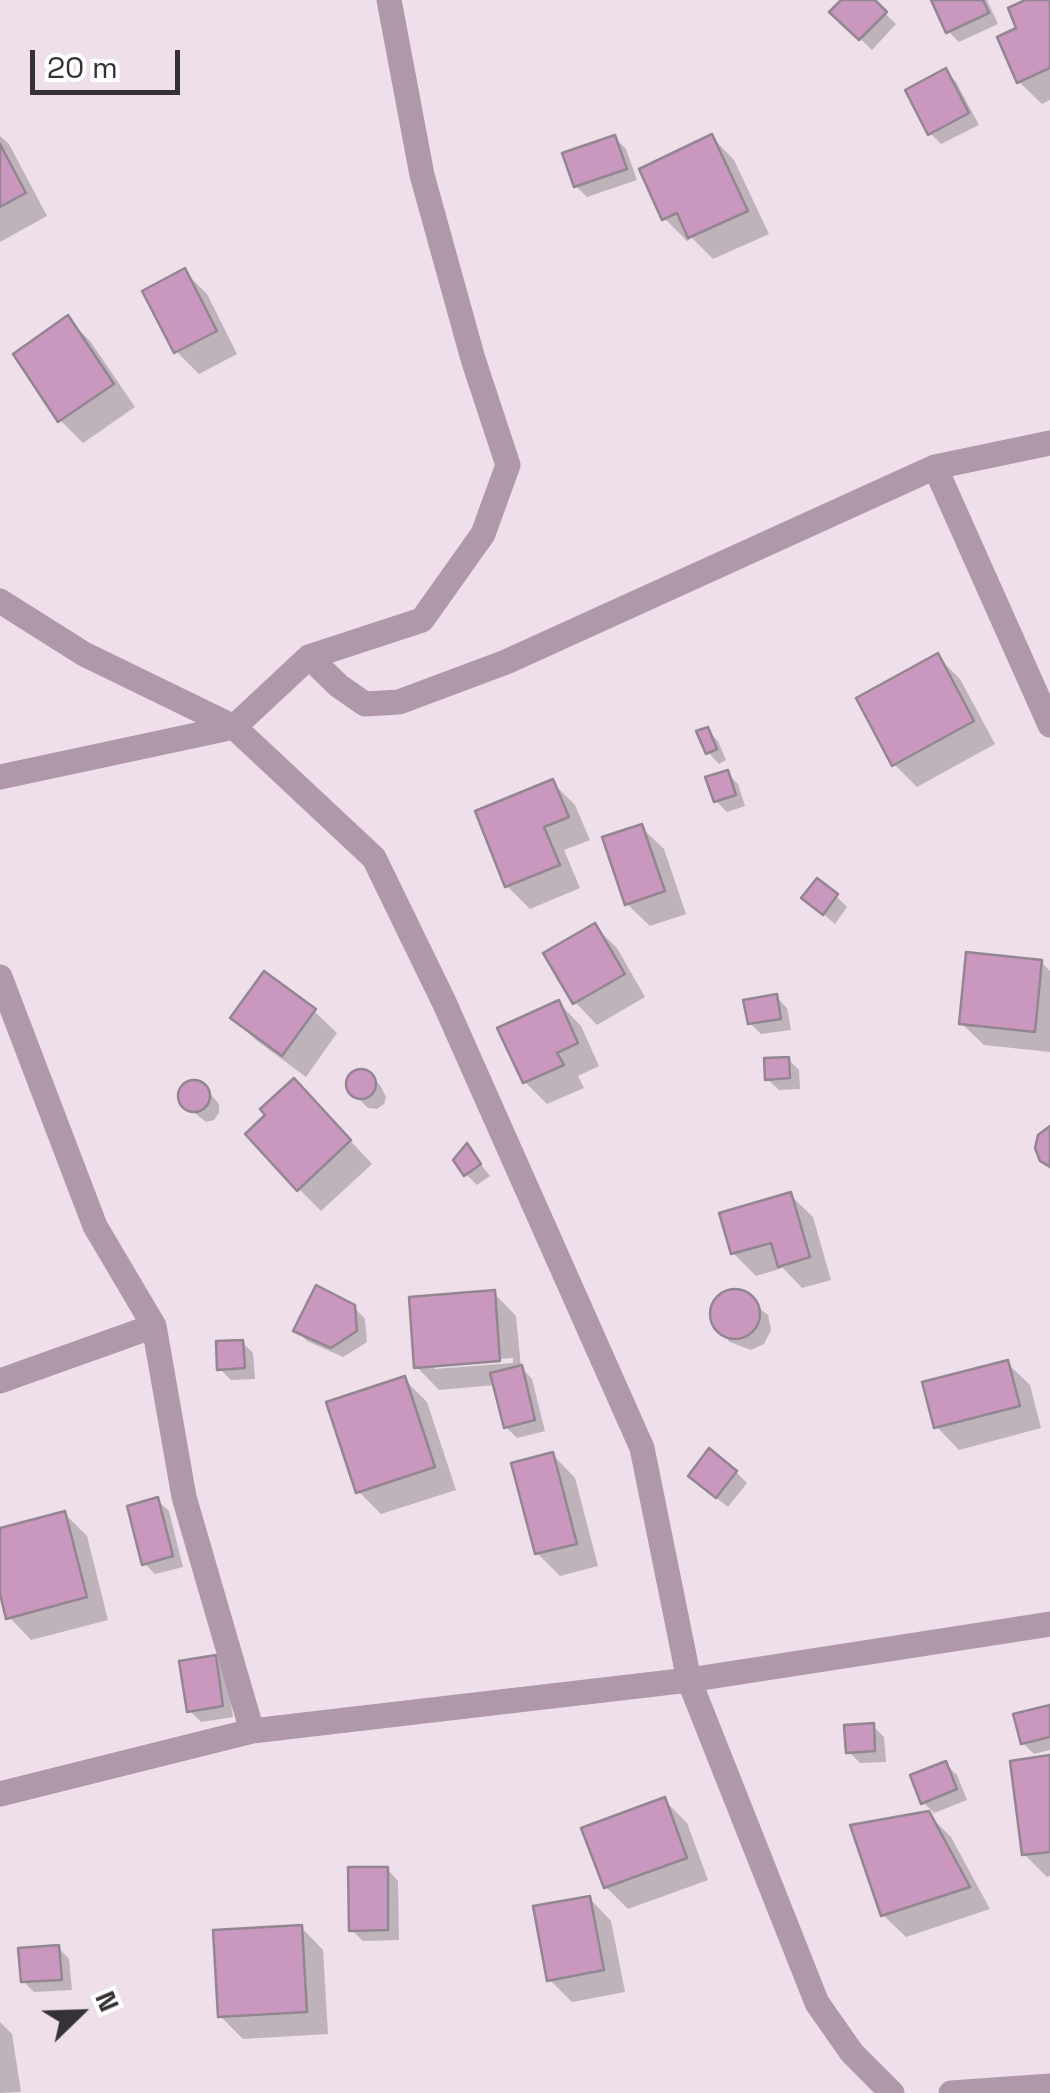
<!DOCTYPE html>
<html>
<head>
<meta charset="utf-8">
<style>
	body { margin:0 }
	#map { position:relative; width:1050px; height:2093px; overflow:hidden; background:#eedfea; font-family:"Space Grotesk",sans-serif }
	canvas { display:block }
	.north { position:absolute; left:30px; top:1963px; width:100px; height:100px; -webkit-text-stroke:8px #fff; paint-order:stroke; rotate:67deg; font-size:28px; font-weight:700; line-height:40px; text-align:center; color:#363135 }
	.north::after { content:''; display:block; margin:auto; width:35px; height:45px; background:#363135; clip-path:polygon(50% 0,100% 100%,50% 72%,0 100%) }
	.scale { position:absolute; left:30px; top:50px; width:150px; height:45px; box-sizing:border-box; border:5px solid #363135; border-top:0; padding-left:12px; font-size:30px; line-height:35px; white-space:nowrap; color:#363135; -webkit-text-stroke:8px #fff; paint-order:stroke }
</style>
</head>
<body>
<div id="map">
<canvas width="1050" height="2093"></canvas>
<div class="north">N</div>
<div class="scale">20 m</div>
</div>
<script>
const ctx = document.querySelector('canvas').getContext('2d');
ctx.lineJoin = 'round';
function fillPath(path, color) { ctx.fillStyle = color; ctx.fill(path, 'evenodd'); }
const shape = rows => new Path2D(rows.map(r => 'M' + r).join(''));
function stroke(path, color, width, dash) { ctx.strokeStyle = color; ctx.lineWidth = width; ctx.lineCap = dash ? 'butt' : 'round'; ctx.setLineDash(dash || []); ctx.stroke(path); }
fillPath(shape([
	[844,0,871,0,896,24,872,50,833,12],
	[938,0,987,0,998,24,959,42,948,31],
	[1031,0,1050,0,1050,100,1042,104,1019,82,1019,30],
	[945,71,956,82,979,125,941,144,930,133],
	[0,136,9,144,47,216,0,242],
	[712,137,734,160,769,234,713,259,692,238,687,241,664,218],
	[615,138,626,149,637,180,587,197,576,186],
	[184,271,207,294,237,354,199,374,176,351],
	[68,319,90,341,135,407,83,443,60,420],
	[938,657,960,679,995,744,917,787,894,764],
	[707,730,718,741,726,760,719,764,708,752],
	[727,773,738,784,745,806,727,812,716,801],
	[552,782,575,805,590,840,564,850,580,888,530,909,507,886],
	[641,827,664,849,686,914,650,926,627,904],
	[836,896,847,907,835,924,804,898],
	[594,926,617,948,645,997,597,1025,575,1002],
	[1041,962,1050,971,1050,1052,984,1045,961,1023],
	[776,997,787,1008,791,1030,761,1034,750,1023],
	[559,1003,581,1026,599,1066,578,1076,584,1088,547,1104,525,1082],
	[314,1011,337,1033,306,1077,256,1040,233,1018],
	[788,1059,799,1070,800,1089,779,1090,767,1079],
	[356,1073,368,1074,380,1085,386,1097,384,1104,377,1109,368,1108,350,1090,350,1078],
	[188,1083,202,1084,219,1104,219,1113,214,1120,206,1122,182,1103,181,1090],
	[316,1104,372,1164,321,1211,299,1189,268,1116],
	[467,1147,490,1176,477,1185,466,1174],
	[790,1195,813,1217,831,1280,802,1288,783,1268,756,1276,733,1253],
	[736,1291,768,1315,771,1330,764,1344,751,1350,730,1342,718,1330,713,1316,716,1301],
	[494,1293,516,1316,521,1367,532,1379,545,1431,517,1438,506,1427,496,1385,439,1390,417,1367],
	[513,1358,513,1363,434,1369,434,1364],
	[354,1307,365,1319,367,1342,343,1357,307,1341,296,1330],
	[242,1342,253,1353,255,1379,231,1380,220,1369],
	[1007,1363,1030,1385,1041,1428,959,1450,937,1427],
	[404,1379,427,1402,456,1490,381,1514,358,1491],
	[553,1455,575,1478,598,1566,560,1576,537,1553],
	[736,1472,747,1483,728,1507,702,1487],
	[157,1500,169,1511,183,1567,155,1574,144,1563],
	[64,1513,87,1536,108,1620,31,1640,9,1617,0,1584,0,1530],
	[215,1658,226,1669,233,1717,201,1722,189,1710],
	[1050,1708,1050,1750,1034,1754,1023,1743],
	[873,1726,884,1737,886,1762,860,1763,849,1752],
	[1050,1758,1050,1876,1047,1877,1024,1854],
	[945,1764,957,1775,967,1800,929,1815,951,1837,990,1909,906,1937,883,1915,854,1827,934,1813,923,1802],
	[664,1800,687,1823,708,1880,628,1909,606,1887],
	[387,1869,398,1881,399,1940,363,1941,352,1930],
	[589,1898,611,1921,625,1992,572,2002,549,1979],
	[301,1927,323,1950,328,2034,243,2039,220,2016],
	[58,1947,69,1959,72,1990,34,1992,23,1981],
	[0,2022,12,2034,21,2092,0,2093]
]), '#0003');
const building = shape([
	[841,0,875,0,887,12,859,40,829,12,841,0],
	[931,0,983,0,989,13,946,33,931,0],
	[1025,0,1050,0,1050,68,1017,83,997,37,1016,28,1008,8,1025,0],
	[946,68,969,113,928,135,905,90,946,68],
	[712,134,748,211,688,238,677,213,662,220,639,169,712,134],
	[615,135,627,169,574,187,562,153,615,135],
	[0,144,26,193,0,207,0,144],
	[185,268,217,331,174,353,142,291,185,268],
	[68,315,114,384,58,422,13,354,68,315],
	[938,653,974,721,892,766,856,698,938,653],
	[708,727,717,749,706,754,696,731,708,727],
	[728,770,736,795,714,802,705,777,728,770],
	[553,779,569,817,544,827,560,865,505,887,475,811,553,779],
	[642,824,665,891,625,905,602,837,642,824],
	[817,878,838,894,823,915,801,898,817,878],
	[595,923,625,974,573,1004,543,953,595,923],
	[966,952,1042,960,1035,1032,959,1024,966,952],
	[264,971,316,1009,282,1056,230,1018,264,971],
	[777,994,781,1019,748,1024,743,1000,777,994],
	[559,1000,578,1043,557,1053,564,1065,523,1083,497,1028,559,1000],
	[789,1057,790,1078,765,1080,764,1058,789,1057],
	'346 1084a15 15 0 1 1 30 0a15 15 0 1 1-30 0Z',
	[294,1078,351,1140,297,1191,245,1134,265,1115,260,1109,294,1078],
	'178 1096a16 16 0 1 1 32 0a16 16 0 1 1-32 0Z',
	[1050,1126,1050,1167,1040,1161,1035,1148,1038,1135,1050,1126],
	[467,1143,481,1164,464,1176,453,1160,467,1143],
	[791,1192,810,1257,778,1267,771,1243,731,1254,719,1213,791,1192],
	[316,1285,355,1305,357,1331,331,1348,293,1331,316,1285],
	'710 1314a25 25 0 1 1 50 0a25 25 0 1 1-50 0Z',
	[495,1290,500,1361,414,1368,409,1297,495,1290],
	[243,1340,245,1368,217,1370,216,1341,243,1340],
	[1008,1360,1020,1406,934,1428,922,1382,1008,1360],
	[522,1365,535,1420,504,1428,490,1373,522,1365],
	[405,1376,435,1467,356,1493,326,1402,405,1376],
	[709,1448,737,1471,716,1498,688,1476,709,1448],
	[553,1452,577,1544,535,1554,511,1463,553,1452],
	[158,1497,173,1556,142,1565,127,1506,158,1497],
	[65,1511,87,1597,6,1619,0,1594,0,1528,65,1511],
	[216,1655,223,1706,187,1712,179,1661,216,1655],
	[1050,1705,1050,1737,1021,1744,1013,1714,1050,1705],
	[874,1723,875,1751,846,1753,844,1725,874,1723],
	[1050,1755,1050,1852,1022,1855,1010,1761,1050,1755],
	[946,1761,957,1789,921,1804,910,1775,946,1761],
	[665,1797,687,1858,604,1888,581,1828,665,1797],
	[929,1811,970,1887,881,1916,850,1825,929,1811],
	[348,1867,388,1867,388,1930,349,1931,348,1867],
	[590,1896,604,1970,547,1981,533,1906,590,1896],
	[302,1925,307,2012,218,2017,213,1930,302,1925],
	[59,1945,62,1980,21,1982,18,1948,59,1945]
]);
fillPath(building, '#ca97be');
stroke(building, '#938690', 2.5);
stroke(shape([
	[935,467,1050,725],
	[0,601,84,654,234,727,374,858,444,1002,642,1448,689,1680,817,2003,852,2053,892,2093],
	[309,657,339,686,365,704,399,702,506,662,935,467,1050,443],
	[0,777,234,727,309,657,422,620,483,534,508,465,473,359,422,175,389,0],
	[0,977,95,1226,154,1326,184,1497,252,1731],
	[0,1381,154,1326],
	[0,1794,252,1731,689,1680,1050,1624],
	[951,2093,1050,2086]
]), '#af98aa', 25);
</script>
</body>
</html>
